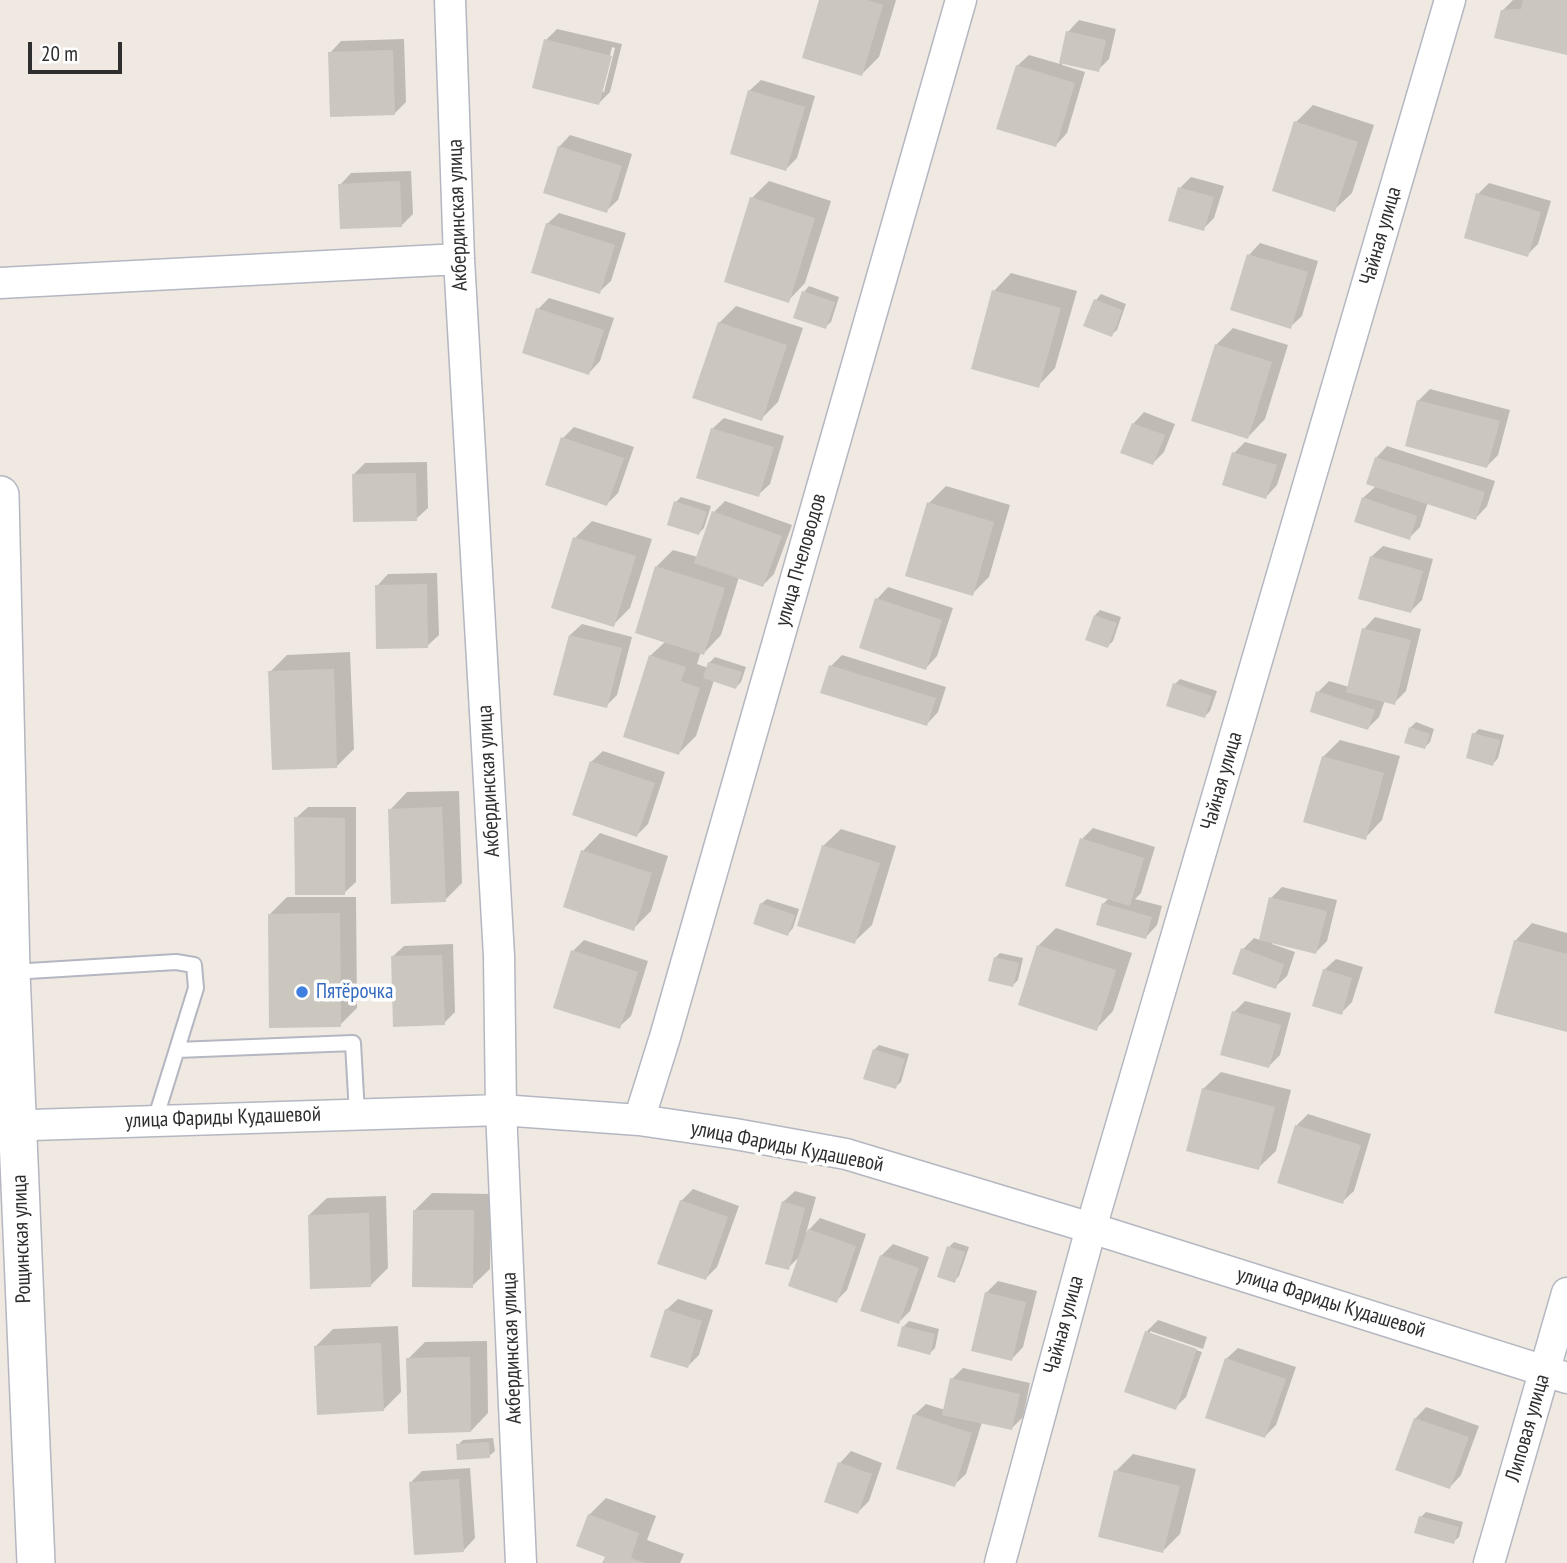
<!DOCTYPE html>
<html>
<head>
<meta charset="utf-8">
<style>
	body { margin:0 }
	#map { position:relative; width:1567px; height:1563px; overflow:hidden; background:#efe9e1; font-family:"PT Sans Narrow",sans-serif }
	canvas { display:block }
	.scale { position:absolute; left:28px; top:42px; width:94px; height:32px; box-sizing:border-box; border:4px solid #2e2e2e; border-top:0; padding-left:9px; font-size:21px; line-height:24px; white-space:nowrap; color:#2e2e2e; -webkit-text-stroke:5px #fff; paint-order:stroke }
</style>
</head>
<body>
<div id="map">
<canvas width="1567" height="1563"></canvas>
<div class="scale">20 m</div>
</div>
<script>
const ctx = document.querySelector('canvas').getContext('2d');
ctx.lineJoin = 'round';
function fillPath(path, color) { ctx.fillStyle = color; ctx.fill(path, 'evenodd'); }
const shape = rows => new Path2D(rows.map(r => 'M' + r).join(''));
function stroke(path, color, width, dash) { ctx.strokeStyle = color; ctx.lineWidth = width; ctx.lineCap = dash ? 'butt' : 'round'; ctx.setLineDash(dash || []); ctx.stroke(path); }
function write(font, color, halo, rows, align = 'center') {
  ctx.font = font + ' "PT Sans Narrow",sans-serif'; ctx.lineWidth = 7; ctx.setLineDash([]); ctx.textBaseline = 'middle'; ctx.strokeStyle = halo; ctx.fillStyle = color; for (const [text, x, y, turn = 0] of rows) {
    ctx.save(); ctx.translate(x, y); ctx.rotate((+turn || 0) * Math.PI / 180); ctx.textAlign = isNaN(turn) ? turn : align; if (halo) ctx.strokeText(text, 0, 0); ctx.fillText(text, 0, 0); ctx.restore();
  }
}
fillPath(shape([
	[821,0,896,0,879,57,862,74],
	[1513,0,1567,0,1567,54,1502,11],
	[1079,20,1116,29,1109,59,1098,70,1062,62,1062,65,1085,72,1067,133,1056,145,1017,66,1029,55,1060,64,1068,32],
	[557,29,622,44,610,92,599,103,546,40],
	[612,47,615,48,604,92,601,92],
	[404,39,406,102,395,113,330,53,341,41],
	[761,80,815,96,797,158,786,169,749,91],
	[1313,105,1374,125,1352,193,1334,210,1296,122],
	[570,135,632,154,618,200,606,211,559,147],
	[411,171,413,214,402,225,340,185,351,173],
	[1191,177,1224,186,1214,218,1203,229,1180,188],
	[769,181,831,201,805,283,788,301,752,198],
	[1489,183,1551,201,1538,244,1527,255,1478,194],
	[559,213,626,233,611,281,599,292,547,224],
	[1260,243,1318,261,1302,316,1290,327,1249,255],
	[1011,273,1077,291,1055,368,1038,386,994,291],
	[809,286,839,297,831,322,825,327,804,292],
	[1101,294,1126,304,1117,330,1111,335,1086,325,1096,300],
	[549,298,614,318,600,361,589,373,538,309],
	[736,306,803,328,778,402,761,419,719,323],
	[1233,328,1288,345,1265,419,1248,437,1216,345],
	[1430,389,1510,410,1498,455,1487,466,1407,445,1419,400],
	[1144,412,1175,424,1164,452,1153,463,1133,424],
	[724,418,784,436,770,484,758,495,712,429],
	[574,427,634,447,618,493,607,504,563,438],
	[1245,442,1287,454,1277,485,1266,497,1234,453],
	[1387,446,1495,481,1487,506,1476,518,1428,502,1420,527,1409,538,1363,498,1376,486,1376,458],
	[427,462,428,508,416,519,354,474,365,463],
	[946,486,1010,505,989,577,972,594,929,503],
	[681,497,711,506,704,528,699,533,676,502],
	[725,501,792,525,774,574,763,585,739,577,721,635,704,653,701,652,697,664,708,668,709,663,715,657,746,667,741,682,736,687,714,680,696,736,679,753,650,656,666,641,656,567,673,550,698,557,714,512],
	[592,521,652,539,630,608,613,625,575,538],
	[1383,546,1433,559,1422,600,1411,611,1371,557],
	[437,573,439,635,427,646,377,586,388,574],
	[888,587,953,608,937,656,926,668,877,599],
	[1100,610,1121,617,1113,641,1108,646,1095,615],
	[1375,617,1421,629,1406,691,1394,703,1385,700,1379,717,1368,728,1318,692,1329,681,1349,687,1364,629],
	[582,624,632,637,617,695,606,706,570,635],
	[350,652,354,749,337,766,270,672,287,655],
	[842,655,946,687,938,712,927,724,831,666],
	[1180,679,1217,691,1210,711,1205,716,1175,684],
	[1416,722,1434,729,1430,742,1425,747,1410,728],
	[1479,729,1504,735,1498,758,1493,764,1474,734],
	[1340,740,1400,756,1382,820,1365,838,1323,757],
	[603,751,665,772,648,824,637,835,591,762],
	[459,791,462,883,445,900,390,810,407,792],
	[308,807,356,807,356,882,344,893,296,818],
	[1093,828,1155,847,1141,893,1135,899,1162,906,1157,925,1146,937,1103,904,1109,898,1082,839],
	[841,829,896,846,872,925,854,942,823,846],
	[600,833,668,856,651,911,633,929,583,851],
	[1282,887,1337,900,1327,941,1316,952,1273,942,1272,944,1295,952,1287,976,1275,987,1243,949,1254,938,1260,940,1271,898],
	[287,897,356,897,357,1008,340,1025,270,914],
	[767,899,799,909,793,928,788,934,761,904],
	[1532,923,1567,933,1567,1031,1515,941],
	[1056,928,1132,953,1113,1011,1096,1029,1020,1004,1039,945],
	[584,940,648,961,631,1016,619,1027,573,951],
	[453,944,455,1012,444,1023,392,957,404,946],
	[1000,953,1023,958,1018,980,1013,985,995,958],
	[1336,959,1363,967,1352,1002,1341,1013,1324,970],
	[1245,1001,1291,1013,1280,1055,1268,1067,1234,1012],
	[879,1045,909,1054,901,1082,895,1087,874,1050],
	[1221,1072,1291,1090,1276,1151,1258,1168,1203,1089],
	[1308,1114,1371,1134,1354,1191,1342,1202,1296,1126],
	[693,1189,739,1206,717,1267,706,1278,681,1201],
	[795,1191,816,1197,806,1233,820,1218,866,1234,847,1290,836,1301,800,1256,788,1268,783,1202],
	[432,1193,491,1194,490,1269,472,1286,415,1210],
	[386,1196,388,1268,370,1286,309,1215,327,1198],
	[954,1242,969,1247,959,1276,954,1281,949,1247],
	[893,1244,929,1257,910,1311,899,1322,881,1256],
	[998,1281,1037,1291,1023,1347,1012,1359,986,1293],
	[678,1299,713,1310,699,1355,688,1366,666,1310],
	[1158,1320,1207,1337,1203,1349,1150,1331,1150,1334,1202,1352,1186,1397,1175,1408,1146,1332],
	[909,1321,939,1329,935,1348,930,1353,904,1326],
	[398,1326,401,1392,383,1410,316,1346,333,1329],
	[487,1341,488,1413,471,1431,408,1359,425,1342],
	[1238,1348,1296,1367,1276,1425,1265,1436,1226,1359],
	[963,1368,1030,1383,1023,1417,1011,1429,982,1422,966,1474,954,1485,914,1415,926,1404,945,1410,952,1379],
	[1426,1407,1479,1426,1461,1475,1450,1487,1415,1419],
	[493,1438,495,1451,489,1456,458,1445,463,1440],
	[851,1451,882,1463,869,1501,858,1512,840,1463],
	[1133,1454,1196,1469,1180,1534,1163,1551,1116,1471],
	[470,1468,475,1538,464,1550,410,1483,422,1471],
	[606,1498,656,1516,647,1540,684,1554,680,1563,604,1563,607,1556,589,1515],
	[1426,1512,1463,1522,1459,1537,1453,1542,1421,1517]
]), '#0003');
fillPath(shape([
	[819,0,867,0,883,5,862,76,802,58],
	[1523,0,1567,0,1567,55,1494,38,1501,10,1521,9],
	[1066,31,1106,40,1099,72,1059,63],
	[544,39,612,56,599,105,532,88],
	[393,50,395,115,330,117,328,52],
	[1016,65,1075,83,1056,147,996,129],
	[748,90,805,107,786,171,730,154],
	[1294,121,1358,142,1335,212,1272,191],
	[558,146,622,166,607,213,543,193],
	[400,181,402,227,340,229,338,184],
	[1178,187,1214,197,1204,231,1168,221],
	[1476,193,1541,212,1528,257,1464,238],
	[750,197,815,218,789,303,724,282],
	[546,223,615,245,600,294,531,273],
	[1247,254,1308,272,1291,329,1230,310],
	[992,290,1061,308,1039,388,971,369],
	[802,291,835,302,826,329,793,318],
	[1094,299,1122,310,1112,337,1083,326],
	[536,308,604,330,589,375,522,353],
	[718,322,787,345,762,421,692,398],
	[1215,344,1272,362,1248,439,1191,421],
	[1417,400,1500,421,1487,468,1405,446],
	[1132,423,1165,435,1153,465,1120,453],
	[711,428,774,447,759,497,696,478],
	[561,437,624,458,607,506,545,485],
	[1232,452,1277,465,1266,499,1222,485],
	[1375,457,1485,492,1476,520,1366,484],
	[416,473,417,521,353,522,352,474],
	[1362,497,1417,516,1410,540,1354,522],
	[674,501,707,512,699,535,667,525],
	[927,502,994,522,973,596,905,576],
	[712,511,782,536,763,587,694,563],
	[573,537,636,556,614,627,551,608],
	[1370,556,1423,571,1411,613,1358,599],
	[655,566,725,588,704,655,635,633],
	[427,584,428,648,376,649,375,585],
	[875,598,942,620,926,670,859,648],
	[1094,615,1117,623,1108,648,1085,640],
	[1362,628,1411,640,1395,705,1346,692],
	[569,635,622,648,607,708,553,695],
	[649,655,686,667,681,681,700,688,679,755,623,737],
	[708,662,742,672,736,689,703,678],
	[829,665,936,698,927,726,820,693],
	[334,669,337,768,272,770,268,671],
	[1173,683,1212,696,1205,718,1166,706],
	[1316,691,1375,710,1368,730,1310,712],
	[1409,727,1430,734,1425,749,1404,743],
	[1472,733,1500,740,1493,766,1466,758],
	[1322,756,1384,773,1366,840,1303,822],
	[590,761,655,783,637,837,572,815],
	[442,807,446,902,391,904,388,809],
	[294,817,345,818,345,895,295,895],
	[1080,838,1144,858,1130,906,1065,886],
	[822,845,880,863,855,944,797,926],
	[581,850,652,873,634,931,563,907],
	[1269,897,1327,911,1316,954,1259,940],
	[760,903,795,915,788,936,753,924],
	[1102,903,1152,917,1146,939,1096,925],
	[340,913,341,1027,269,1028,268,914],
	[1514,940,1567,954,1567,1032,1494,1013],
	[1037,945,1116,970,1097,1031,1018,1005],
	[1241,948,1284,964,1276,989,1232,974],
	[571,950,638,972,620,1029,553,1008],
	[442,955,445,1025,393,1027,391,956],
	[994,957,1019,963,1013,987,988,981],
	[1323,969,1352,978,1342,1015,1312,1006],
	[1232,1011,1281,1025,1269,1068,1220,1055],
	[873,1049,905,1059,896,1089,863,1079],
	[1202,1088,1275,1107,1259,1170,1186,1151],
	[1295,1125,1361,1145,1343,1204,1277,1183],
	[680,1200,728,1217,706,1280,657,1264],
	[782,1201,805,1208,789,1270,765,1264],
	[413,1210,474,1210,473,1288,412,1287],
	[369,1213,371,1287,310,1289,308,1215],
	[808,1229,856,1246,837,1303,788,1286],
	[947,1246,965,1252,955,1283,937,1277],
	[880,1255,919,1268,899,1324,860,1311],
	[985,1292,1026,1302,1012,1361,971,1351],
	[665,1309,702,1321,688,1368,650,1357],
	[902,1326,935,1334,930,1355,897,1346],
	[1145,1331,1197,1349,1176,1410,1124,1392],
	[381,1343,384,1411,317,1415,314,1346],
	[470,1357,471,1432,408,1434,406,1358],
	[1225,1358,1286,1379,1265,1438,1205,1418],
	[950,1378,1020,1394,1012,1430,942,1415],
	[913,1414,972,1433,955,1487,896,1469],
	[1414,1418,1469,1437,1450,1489,1395,1470],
	[489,1442,490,1458,457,1460,456,1444],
	[838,1462,872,1474,858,1514,824,1502],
	[1114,1470,1180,1486,1163,1553,1098,1537],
	[459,1479,464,1552,414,1555,409,1482],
	[588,1514,639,1533,631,1558,645,1563,602,1563,605,1557,576,1546],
	[1419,1516,1459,1527,1454,1544,1414,1533]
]), '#cbc7bf');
const service = shape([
	[12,972,176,962,194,965,196,988,155,1120],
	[177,1050,353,1043,357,1114]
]);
const minor = shape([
	[450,0,459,259,499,956,501,1110,521,1563],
	[0,283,459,259],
	[639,1120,665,1037,961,0],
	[0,1126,501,1110,639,1120,735,1134,846,1154,1091,1228,1567,1378],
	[1000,1563,1091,1228,1450,0],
	[1489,1563,1567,1293]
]);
const tertiary = shape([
	[0,495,11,972,36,1563]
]);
stroke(service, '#b4b7c1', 18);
stroke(minor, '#b4b7c1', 33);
stroke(tertiary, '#b4b7c1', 40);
stroke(service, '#fff', 14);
stroke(minor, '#fff', 30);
stroke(tertiary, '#fff', 37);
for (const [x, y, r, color] of [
	[302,992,7,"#3f7fe0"]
]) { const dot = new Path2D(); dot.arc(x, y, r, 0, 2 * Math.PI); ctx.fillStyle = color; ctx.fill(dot); stroke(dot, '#fff', 2.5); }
write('21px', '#2e2e2e', '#fff', [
	["Акбердинская улица",458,215,-92],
	["Чайная улица",1381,236,-74],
	["улица Пчеловодов",801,560,-74],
	["Акбердинская улица",489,781,-93],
	["Чайная улица",1222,781,-74],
	["улица Фариды Кудашевой",223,1118,-2],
	["улица Фариды Кудашевой",787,1147,11],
	["Рощинская улица",22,1239,-92],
	["улица Фариды Кудашевой",1331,1303,17],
	["Чайная улица",1064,1325,-75],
	["Акбердинская улица",512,1348,-92],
	["Липовая улица",1528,1428,-74]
]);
write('21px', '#366cbe', '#fff', [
	["Пятёрочка",316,992]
], 'left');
</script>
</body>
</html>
